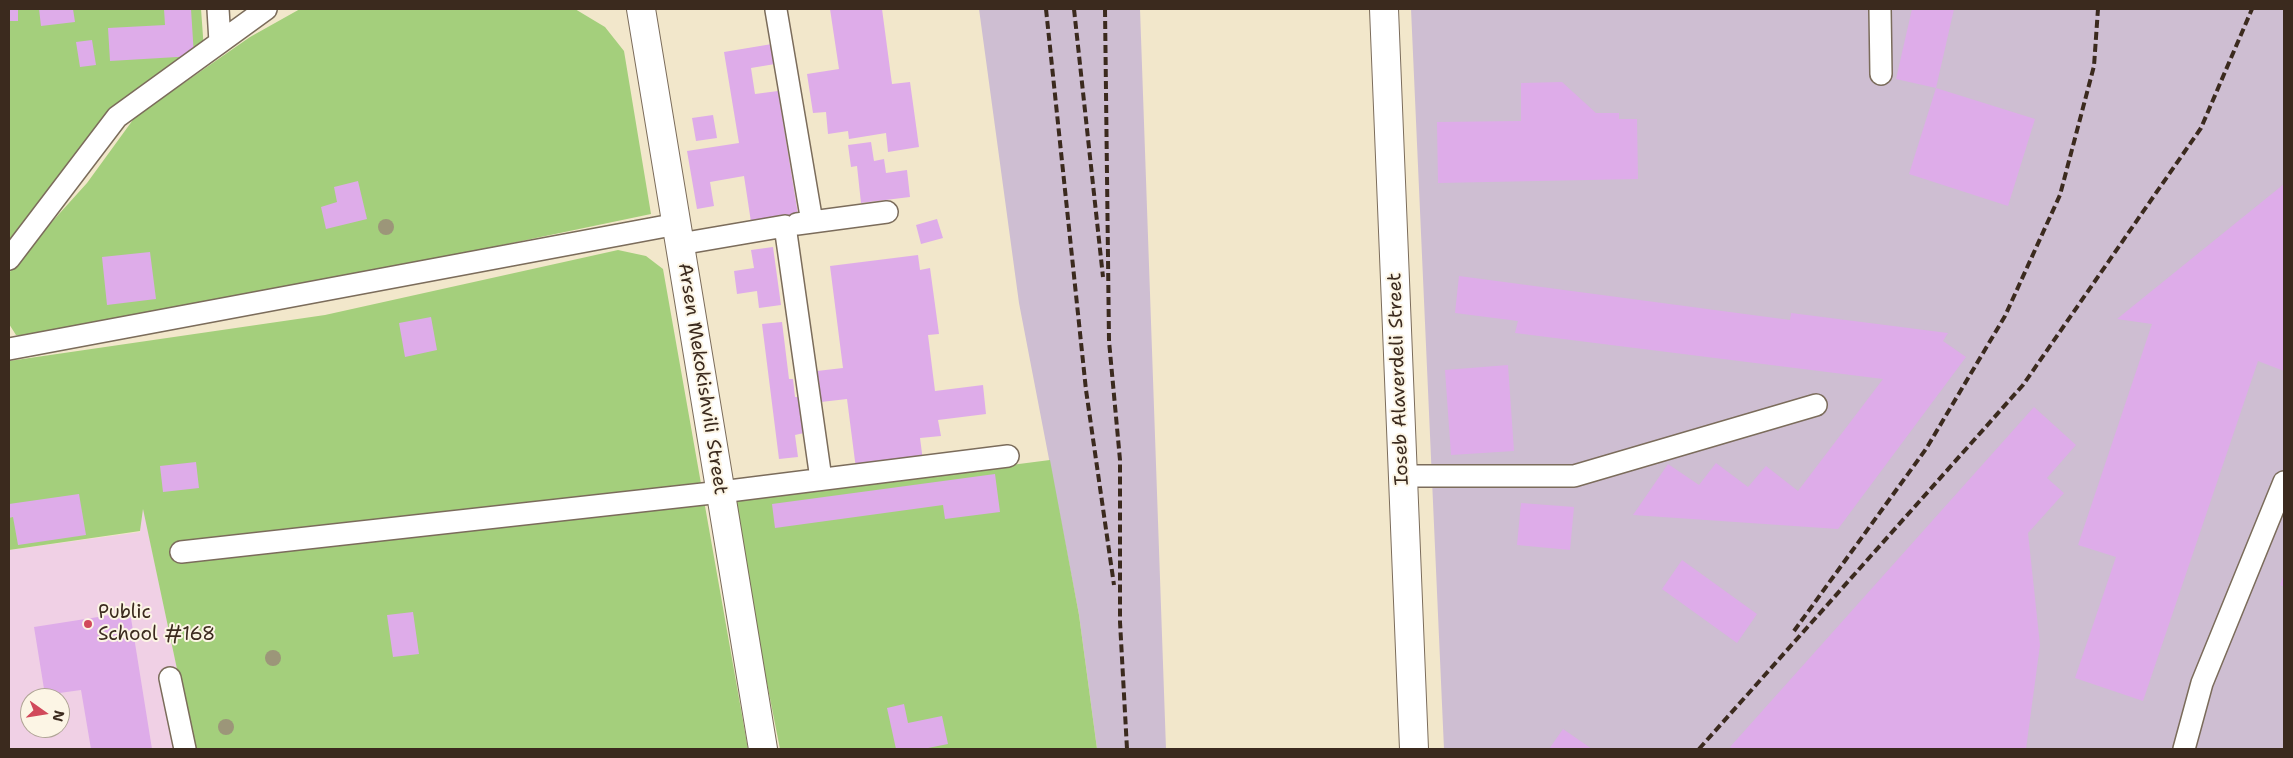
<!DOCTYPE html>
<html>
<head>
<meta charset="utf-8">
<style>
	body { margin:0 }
	#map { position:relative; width:2293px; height:758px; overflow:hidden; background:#f2e7cb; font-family:"Shantell Sans",sans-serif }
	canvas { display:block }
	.frame { position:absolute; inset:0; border:10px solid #3b2a1e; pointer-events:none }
	.north { position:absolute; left:20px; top:688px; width:50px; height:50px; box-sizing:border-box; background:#fcf5e5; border:1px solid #afa495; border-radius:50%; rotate:103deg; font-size:14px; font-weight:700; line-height:20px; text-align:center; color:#3b2a1e }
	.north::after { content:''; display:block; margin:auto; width:18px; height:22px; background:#d1495b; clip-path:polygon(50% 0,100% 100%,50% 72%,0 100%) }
</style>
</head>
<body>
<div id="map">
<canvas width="2293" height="758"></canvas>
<div class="frame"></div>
<div class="north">N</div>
</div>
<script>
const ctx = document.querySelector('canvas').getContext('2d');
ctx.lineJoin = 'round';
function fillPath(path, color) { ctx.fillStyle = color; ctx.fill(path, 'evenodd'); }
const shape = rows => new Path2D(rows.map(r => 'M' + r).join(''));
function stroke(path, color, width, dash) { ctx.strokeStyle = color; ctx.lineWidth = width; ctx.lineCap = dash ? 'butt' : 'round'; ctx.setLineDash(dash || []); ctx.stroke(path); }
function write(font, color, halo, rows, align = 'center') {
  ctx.font = font + ' "Shantell Sans",sans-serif'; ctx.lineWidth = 4; ctx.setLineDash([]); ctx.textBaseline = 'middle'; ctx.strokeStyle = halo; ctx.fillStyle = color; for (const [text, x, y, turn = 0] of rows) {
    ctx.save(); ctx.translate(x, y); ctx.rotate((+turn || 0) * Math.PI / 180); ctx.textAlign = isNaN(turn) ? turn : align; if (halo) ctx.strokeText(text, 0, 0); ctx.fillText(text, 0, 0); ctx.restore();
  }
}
fillPath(shape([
	[143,507,194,749,9,749,9,550,140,532],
	[30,698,60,698,60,728,30,728]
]), '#f0d0e5');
fillPath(shape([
	[979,9,1140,9,1166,749,1097,749,1079,615,1019,303],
	[1411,9,2284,9,2284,749,1444,749]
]), '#cebed2');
fillPath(shape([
	[9,9,201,9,204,50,109,114,9,248],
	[300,9,575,9,605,27,624,51,651,214,277,292,33,337,16,335,9,324,9,275,12,266,87,183,135,117,250,37],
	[618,250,646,256,663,269,748,749,194,749,143,509,140,531,9,550,9,361,325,315],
	[1050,460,1079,615,1097,749,780,749,731,501]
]), '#a4cf7c');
fillPath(shape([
	[9,9,18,9,18,21,9,21],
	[39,9,73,9,75,22,41,26],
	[164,9,191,9,194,56,110,61,108,28,165,25],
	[830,9,882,9,892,84,910,82,919,147,888,152,886,133,849,139,848,131,828,134,826,112,813,113,807,74,839,69],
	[1912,9,1954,9,1936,88,1896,79],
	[92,40,96,65,80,67,76,42],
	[772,44,775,64,751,68,755,94,778,91,798,214,751,222,744,176,710,182,714,206,697,209,687,151,739,143,724,52],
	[1562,82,1596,113,1619,113,1619,119,1637,119,1638,179,1438,183,1437,122,1521,121,1521,83],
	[1936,88,2035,119,2008,206,1909,174],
	[713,115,717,138,696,141,692,118],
	[871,142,874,161,884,159,886,173,907,170,910,197,861,203,857,166,851,167,848,145],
	[358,181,367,219,326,229,321,207,337,202,334,187],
	[2284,184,2284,371,2258,361,2143,701,2075,678,2116,557,2078,545,2152,324,2117,319],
	[937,219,943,238,921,244,916,225],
	[773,247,781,305,759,308,757,291,737,294,734,271,754,268,751,250],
	[150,252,156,299,107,305,102,257],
	[918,255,920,270,930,268,939,334,928,335,935,391,983,385,986,414,938,420,941,436,920,438,923,461,856,469,847,399,821,402,817,371,843,368,830,266],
	[1459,276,1790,320,1791,313,1948,333,1943,341,1966,357,1838,529,1633,515,1668,464,1699,485,1716,463,1748,487,1766,466,1798,491,1883,379,1515,333,1518,321,1455,313],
	[431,317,437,350,405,357,399,323],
	[782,322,789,379,793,379,795,397,799,397,804,433,795,435,798,457,779,459,762,324],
	[1508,365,1514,451,1451,455,1445,370],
	[2034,407,2076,445,2047,478,2064,493,2028,533,2040,645,2026,749,1733,749,1730,747],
	[196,462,199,488,163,492,160,466],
	[995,474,1000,512,945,519,943,505,775,528,772,504],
	[79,494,86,535,18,545,13,517,9,518,9,504],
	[1521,503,1574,507,1570,550,1517,545],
	[1682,560,1757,614,1737,643,1662,589],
	[2284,574,2284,587,2280,585],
	[130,612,152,749,91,749,81,690,45,695,34,627],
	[413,612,419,654,393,657,387,615],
	[904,704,908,723,942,716,948,744,923,749,896,749,887,708],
	[1563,729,1592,749,1549,749]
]), '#deace9');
const lane = shape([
	[218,9,220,42],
	[1880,9,1881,74],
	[776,10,812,222],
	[797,224,887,212],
	[680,244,785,226,821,479],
	[9,259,117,117,266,9],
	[9,349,677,224],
	[1403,476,1574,476,1816,405],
	[181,552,721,492,1008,456],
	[170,678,185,749],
	[2184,749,2202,683,2284,482]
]);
const street = shape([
	[641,9,763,749],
	[1384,9,1414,749]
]);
stroke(lane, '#7b6c5b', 24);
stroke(street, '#7b6c5b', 30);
stroke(lane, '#fff', 21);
stroke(street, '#fff', 28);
stroke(shape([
	[1046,9,1086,390,1114,585],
	[1074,9,1103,277],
	[1105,9,1109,341,1120,460,1120,622,1127,749],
	[1794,631,1926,449,2005,316,2060,195,2094,66,2098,9],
	[1699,749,2023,385,2201,128,2252,9]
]), '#3b2a1e', 4, [8, 4]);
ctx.fillStyle = '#9c9679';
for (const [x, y] of [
	[386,227],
	[273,658],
	[226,727]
]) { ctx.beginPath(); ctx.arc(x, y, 8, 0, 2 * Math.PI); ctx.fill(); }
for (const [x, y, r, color] of [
	[88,624,5,"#d1495b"]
]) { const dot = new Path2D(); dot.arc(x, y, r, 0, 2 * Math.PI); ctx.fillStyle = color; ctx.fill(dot); stroke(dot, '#fcf5e5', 2); }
write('19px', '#3b2a1e', '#fcf5e5', [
	["Arsen Mekokishvili Street",702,379,81],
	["Ioseb Alaverdeli Street",1399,379,-92]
]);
write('19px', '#3b2a1e', '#fcf5e5', [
	["Public",98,613],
	["School #168",98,635]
], 'left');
</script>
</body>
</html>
